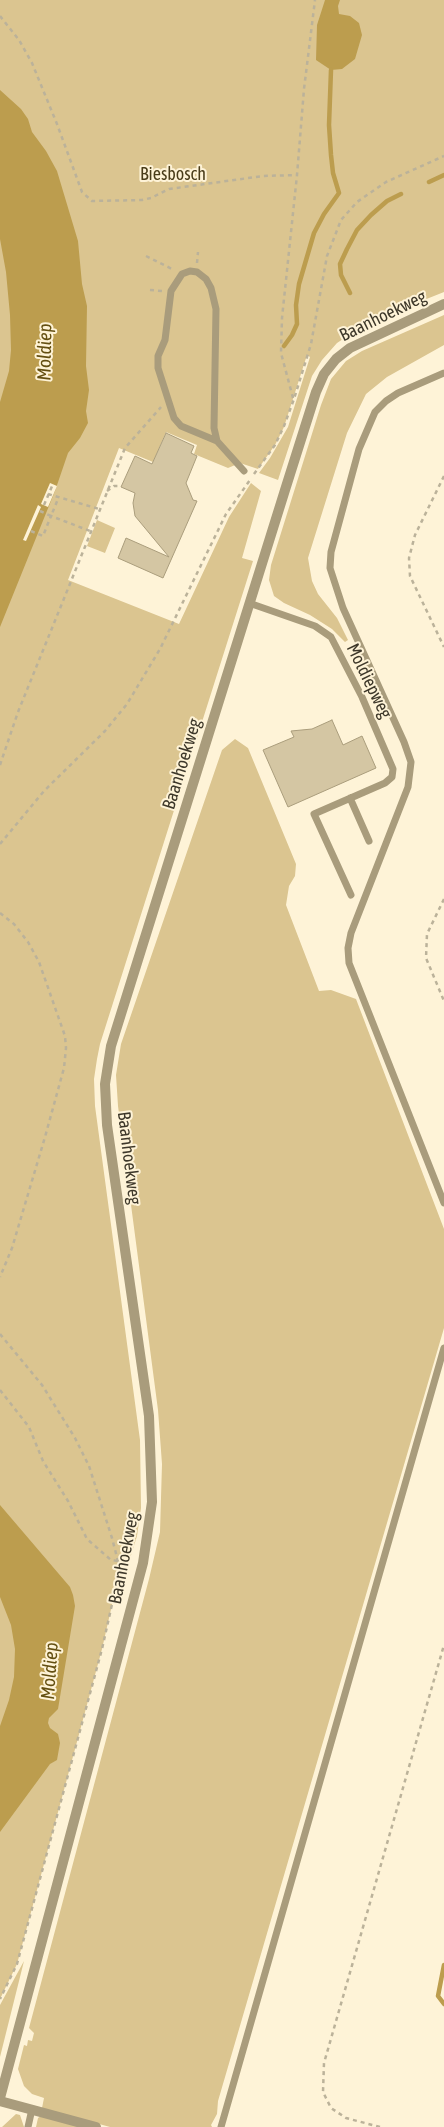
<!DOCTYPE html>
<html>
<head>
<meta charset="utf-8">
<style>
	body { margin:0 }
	canvas { display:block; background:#fef3d7 }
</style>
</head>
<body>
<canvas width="444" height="2127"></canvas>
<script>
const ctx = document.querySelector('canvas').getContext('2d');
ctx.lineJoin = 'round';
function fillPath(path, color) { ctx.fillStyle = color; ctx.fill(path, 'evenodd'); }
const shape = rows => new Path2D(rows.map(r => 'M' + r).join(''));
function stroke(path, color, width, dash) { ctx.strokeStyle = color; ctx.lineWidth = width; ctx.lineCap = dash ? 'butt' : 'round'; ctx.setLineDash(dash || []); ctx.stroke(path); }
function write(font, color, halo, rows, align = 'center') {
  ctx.font = font + ' "Asap Condensed",sans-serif'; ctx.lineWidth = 4; ctx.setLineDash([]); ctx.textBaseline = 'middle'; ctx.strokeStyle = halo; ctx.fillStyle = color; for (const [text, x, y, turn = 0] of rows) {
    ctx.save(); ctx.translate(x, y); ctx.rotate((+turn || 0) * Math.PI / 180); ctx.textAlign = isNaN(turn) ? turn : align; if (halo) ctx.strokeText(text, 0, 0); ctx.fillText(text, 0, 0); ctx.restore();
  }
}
fillPath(shape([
	[0,0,444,0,444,292,379,318,358,329,337,343,322,360,312,376,278,480,259,473,270,458,288,427,310,357,307,355,284,427,275,445,258,469,240,463,228,468,194,454,197,445,166,432,153,462,119,448,68,580,179,624,229,517,251,483,261,491,242,558,253,561,100,1044,97,1059,94,1079,95,1106,140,1440,141,1508,137,1536,127,1568,119,1574,102,1649,17,1964,0,1999],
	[444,315,444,345,387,377,366,394,347,433,308,558,312,581,318,594,337,618,348,640,345,642,332,629,310,615,284,603,274,596,269,580,271,565,321,405,331,379,346,361,362,351],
	[97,520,115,528,105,553,87,546],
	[235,739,248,748,296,864,295,876,289,886,286,905,319,991,331,990,356,999,444,1229,444,1328,218,2101,217,2114,211,2125,212,2127,110,2127,42,2108,44,2098,32,2094,24,2086,18,2069,24,2045,27,2046,28,2040,32,2041,34,2033,29,2028,149,1579,160,1532,162,1464,158,1410,118,1106,116,1075,121,1044,222,750],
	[24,1961,0,2057,0,2005],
	[16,2114,20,2115,24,2127,2,2127],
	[41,2116,80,2127,36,2127,38,2118]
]), '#dbc590');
fillPath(shape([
	[325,0,340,0,338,6,339,14,350,16,359,23,362,35,355,59,342,69,331,70,316,60,317,25],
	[0,90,21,109,28,119,32,132,46,151,57,171,78,241,82,284,87,306,86,366,89,390,86,411,88,423,80,438,68,453,55,491,0,627,0,402,9,371,11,350,10,315,6,272,0,239],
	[0,1505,70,1587,73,1595,75,1606,59,1703,58,1709,49,1718,48,1723,50,1728,58,1734,60,1743,57,1760,50,1764,0,1832,0,1726,9,1700,14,1677,15,1649,11,1625,0,1597]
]), '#bc9d4e');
fillPath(shape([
	[50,483,57,486,48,507,41,504],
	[38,505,41,507,26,541,23,540]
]), '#fef3d7');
stroke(shape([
	[429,182,444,175],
	[350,293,341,275,340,264,347,249,357,230,371,215,387,201,401,194],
	[284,346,292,335,297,324,296,305,299,284,314,233,324,214,339,193,333,173,331,155,329,125,331,70],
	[444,1965,438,1996,444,2004]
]), '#bc9d4e', 4.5);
const building = shape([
	[166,433,194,446,191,453,197,456,186,483,193,500,197,501,163,578,118,558,126,538,169,557,135,516,133,503,135,493,121,487,135,456,152,464,166,433],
	[332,720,343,745,362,736,376,768,288,807,263,750,294,737,291,731,312,729,332,720]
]);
fillPath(building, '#d4c6a3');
stroke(building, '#aa9d7c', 1);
stroke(shape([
	[0,16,19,40,32,63,57,124,82,192,92,201,142,200,151,198,169,189,263,176,297,175],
	[146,256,172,269],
	[197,263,198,252],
	[150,290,162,291],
	[293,398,281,353,282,318,297,175,304,89,315,0],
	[254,474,275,445,284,426,294,399,311,344,327,256,341,220,357,202,386,182,444,156],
	[444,476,415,535,409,558,410,576,444,647],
	[107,491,114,486,118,486],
	[48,494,99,509],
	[44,505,53,484],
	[40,511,51,516,58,499],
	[31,531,43,536,51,516,90,531],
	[0,765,18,712,125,448,161,407],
	[0,844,44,791,105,731,127,704,160,649,226,514,250,480],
	[444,899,427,934,426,958,444,1001],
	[0,913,14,924,28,942,39,962,65,1036,66,1048,64,1068,45,1137,12,1248,0,1277],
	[0,1334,42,1385,75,1438,89,1466,112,1538,118,1561,119,1573,102,1649,17,1964,0,1999],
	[0,1390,29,1427,43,1461,68,1501,87,1539,111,1560,118,1561],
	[380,2127,346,2118,331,2108,323,2092,324,2063,444,1645]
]), '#bbb29a', 2.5, [4, 4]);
stroke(shape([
	[444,373,398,393,386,401,375,412,359,449,331,552,330,568,343,608,404,742,411,762,408,787,351,933,348,948,349,963,444,1203],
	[217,441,214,428,216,309,211,288,206,279,197,272,190,271,182,274,171,291,165,340,158,356,158,368,174,418,181,426,217,441,244,471],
	[249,603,315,626,331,637,362,697,393,769,392,777,385,783,314,814,351,895],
	[350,798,369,841],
	[28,2127,32,2109],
	[221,2127,444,1348]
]), '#a99c7c', 7);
stroke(shape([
	[0,2101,96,2127]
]), '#a99c7c', 10);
stroke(shape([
	[0,2098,143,1563,152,1502,149,1416,107,1125,105,1084,111,1046,285,490,316,392,324,374,336,359,350,348,444,304]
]), '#a99c7c', 10);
write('18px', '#493c19', '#fef3d7', [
	["Biesbosch",173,174]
]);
write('18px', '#3e382a', '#fef3d7', [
	["Baanhoekweg",383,316,-26],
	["Moldiepweg",369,681,64],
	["Baanhoekweg",182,764,-73],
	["Baanhoekweg",129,1158,83],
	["Baanhoekweg",124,1558,-79]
]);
write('italic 19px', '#644f11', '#fef3d7', [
	["Moldiep",45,352,-89],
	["Moldiep",50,1671,-86]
]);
</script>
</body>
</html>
